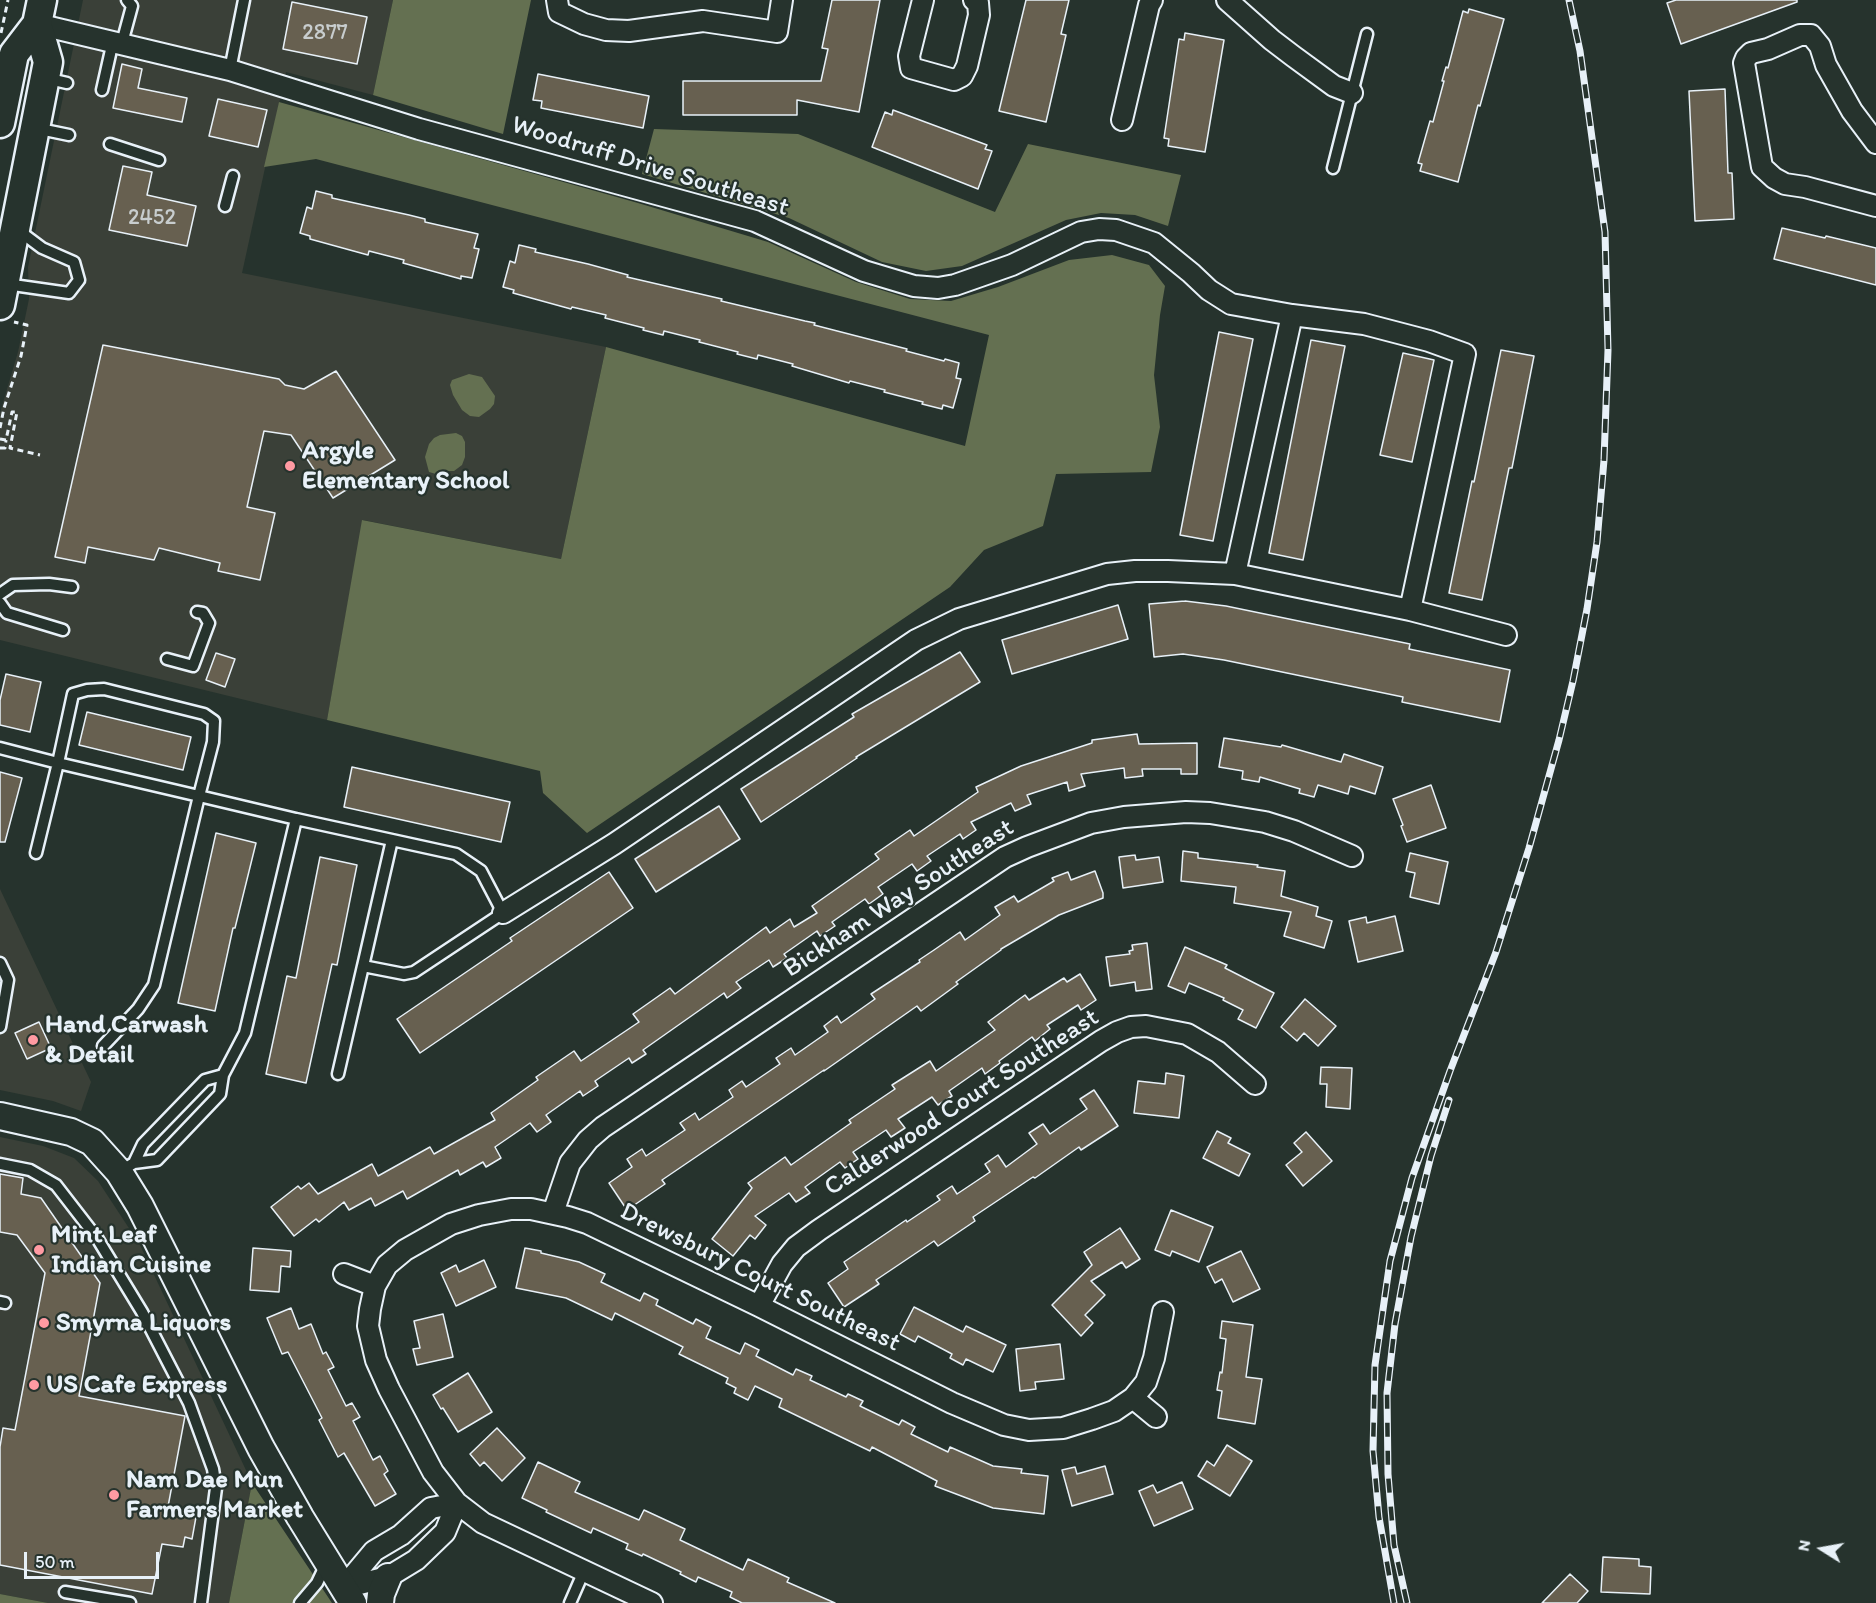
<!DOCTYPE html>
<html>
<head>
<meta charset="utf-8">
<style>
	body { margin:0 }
	#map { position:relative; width:1876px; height:1603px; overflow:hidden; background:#26332d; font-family:Itim,sans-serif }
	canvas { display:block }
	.north { position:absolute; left:1792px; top:1519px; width:60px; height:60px; -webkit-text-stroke:4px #26332d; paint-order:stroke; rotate:281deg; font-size:16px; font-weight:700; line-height:24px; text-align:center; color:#e8f1f8 }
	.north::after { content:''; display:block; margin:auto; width:21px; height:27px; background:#e8f1f8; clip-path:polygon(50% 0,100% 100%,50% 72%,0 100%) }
	.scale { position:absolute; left:24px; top:1552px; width:135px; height:27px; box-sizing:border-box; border:3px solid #e8f1f8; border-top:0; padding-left:8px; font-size:18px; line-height:21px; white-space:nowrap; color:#e8f1f8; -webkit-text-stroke:4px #26332d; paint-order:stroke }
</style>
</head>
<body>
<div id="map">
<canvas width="1876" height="1603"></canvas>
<div class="north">N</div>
<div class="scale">50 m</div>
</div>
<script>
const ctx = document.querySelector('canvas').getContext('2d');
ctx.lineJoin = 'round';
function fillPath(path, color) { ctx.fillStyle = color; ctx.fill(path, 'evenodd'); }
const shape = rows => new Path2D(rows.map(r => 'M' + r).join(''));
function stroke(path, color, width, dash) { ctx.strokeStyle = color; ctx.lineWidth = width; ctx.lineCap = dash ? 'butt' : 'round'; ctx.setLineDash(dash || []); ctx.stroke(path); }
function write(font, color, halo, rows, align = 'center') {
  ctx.font = font + ' Itim,sans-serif'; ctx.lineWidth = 4.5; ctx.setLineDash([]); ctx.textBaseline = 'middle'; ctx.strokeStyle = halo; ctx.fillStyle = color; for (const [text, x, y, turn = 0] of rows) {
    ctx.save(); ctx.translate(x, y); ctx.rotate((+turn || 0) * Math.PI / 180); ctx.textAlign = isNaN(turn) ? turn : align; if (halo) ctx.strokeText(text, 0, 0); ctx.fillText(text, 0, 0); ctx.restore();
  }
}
fillPath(shape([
	[83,0,393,0,373,95,286,72,242,273,606,347,561,559,363,520,327,720,0,640,0,413,18,352,29,299,28,267],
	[0,889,91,1082,81,1111,53,1101,0,1090],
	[0,1137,43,1146,74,1158,98,1181,140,1245,252,1483,229,1603,48,1603,0,1594]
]), '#3a4038');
fillPath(shape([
	[393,0,531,0,503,134,373,95],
	[279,102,638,203,768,242,856,282,910,299,951,301,998,287,1069,260,1112,255,1149,265,1165,286,1160,315,1154,375,1160,427,1151,472,1056,474,1043,526,984,550,950,587,587,833,543,793,540,771,327,720,362,520,561,559,606,347,965,446,989,335,316,159,264,167],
	[654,129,798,134,995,212,1028,144,1181,175,1168,226,1135,215,1101,213,1066,220,962,266,926,271,882,262,789,218,642,174],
	[469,374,482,377,495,396,494,404,490,409,479,417,470,416,462,410,453,395,450,385,452,380],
	[456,433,462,436,465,442,465,457,462,465,454,471,444,471,436,474,429,472,425,457,429,444,434,438,440,435],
	[252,1483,332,1603,229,1603],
	[0,1594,48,1603,0,1603]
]), '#647051');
const building = shape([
	[832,0,880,0,859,112,797,100,797,115,683,115,683,81,821,81,828,49,822,48,832,0],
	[1026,0,1069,0,1061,34,1066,35,1046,122,999,111,1026,0],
	[1676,0,1797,0,1797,2,1681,44,1667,3,1676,0],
	[292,2,367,17,357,64,283,49,292,2],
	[1469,9,1504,19,1480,106,1478,105,1458,182,1420,171,1422,164,1418,163,1430,121,1433,122,1444,81,1442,81,1446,67,1448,68,1463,11,1468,13,1469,9],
	[1185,33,1224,40,1205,152,1168,146,1169,139,1164,138,1179,39,1184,40,1185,33],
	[122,64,142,69,138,88,187,98,182,122,113,108,122,64],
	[538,74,649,96,643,128,541,108,542,101,533,100,538,74],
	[1725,89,1728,173,1732,173,1734,219,1695,221,1689,91,1725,89],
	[218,99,267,110,258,147,209,136,218,99],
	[893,110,987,145,985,149,992,151,978,189,872,147,885,112,892,115,893,110],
	[123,166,152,172,147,195,196,206,187,246,109,230,123,166],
	[316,191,332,195,332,198,409,215,425,219,425,222,478,234,474,248,479,249,472,278,461,276,461,279,403,263,404,260,369,251,368,255,310,239,310,236,300,233,307,207,312,209,316,191],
	[1782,228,1825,238,1826,236,1876,248,1876,285,1774,259,1782,228],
	[519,245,536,249,535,252,588,264,628,275,627,277,722,299,721,301,805,321,815,323,814,325,907,349,906,351,944,361,945,359,959,363,956,378,961,379,953,408,943,405,942,409,922,404,923,402,884,392,885,390,850,381,849,383,792,366,793,364,758,355,757,359,737,354,738,352,699,342,700,340,664,331,663,335,643,330,644,328,605,318,606,315,572,307,571,309,513,293,514,290,503,287,510,261,515,263,519,245],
	[1219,332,1253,339,1213,541,1180,535,1219,332],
	[1311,340,1345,346,1303,560,1269,553,1311,340],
	[103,345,279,379,285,385,304,389,336,371,395,460,333,498,291,435,264,431,247,507,275,513,260,580,218,571,220,563,159,548,154,560,88,547,85,563,55,557,103,345],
	[1501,350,1534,356,1512,468,1509,468,1482,600,1449,593,1472,481,1474,482,1501,350],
	[1403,353,1434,360,1412,462,1380,455,1403,353],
	[1185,601,1226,606,1410,644,1409,649,1510,670,1500,722,1402,702,1403,697,1224,660,1183,654,1154,657,1149,604,1185,601],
	[1118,605,1128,639,1012,674,1002,640,1118,605],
	[960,652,980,682,856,757,857,758,761,822,741,789,854,717,852,714,960,652],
	[216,653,235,659,225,687,206,680,216,653],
	[6,674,41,682,30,732,0,725,0,700,6,674],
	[87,712,191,737,183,770,79,745,87,712],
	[1137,734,1139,744,1197,743,1197,774,1181,774,1181,769,1142,769,1143,776,1125,778,1124,768,1081,774,1085,786,1069,791,1067,782,1027,795,1031,804,1015,811,1011,803,971,822,976,830,963,839,960,834,927,856,931,861,917,871,912,864,878,887,883,894,869,904,865,899,832,922,835,926,820,936,817,931,784,954,787,958,773,967,769,960,736,982,741,988,727,998,724,993,643,1050,646,1054,632,1063,629,1058,595,1081,598,1086,583,1096,580,1091,546,1115,551,1122,537,1132,530,1123,495,1147,501,1158,486,1167,483,1162,460,1175,458,1170,407,1199,403,1191,375,1206,371,1198,349,1210,344,1202,319,1222,316,1219,294,1236,271,1207,298,1186,301,1189,309,1183,318,1194,372,1164,378,1176,430,1147,434,1154,495,1120,491,1113,538,1080,536,1077,574,1051,581,1061,639,1022,633,1014,670,988,675,994,766,927,770,933,790,919,794,927,817,913,812,906,879,859,875,854,910,830,914,836,978,792,976,787,1021,766,1092,743,1092,740,1137,734],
	[1224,738,1281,747,1282,745,1341,762,1344,754,1383,767,1375,794,1350,786,1348,794,1318,785,1314,797,1299,793,1300,789,1260,777,1259,782,1242,779,1243,771,1219,767,1224,738],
	[352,767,510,802,501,842,344,807,352,767],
	[0,772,22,778,5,842,0,842,0,772],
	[1431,785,1446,828,1407,842,1401,826,1403,825,1393,799,1431,785],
	[719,806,740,839,656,892,635,859,719,806],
	[216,833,256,843,235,928,233,928,215,1011,178,1003,216,833],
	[1183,851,1198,853,1198,858,1258,865,1257,867,1285,871,1281,896,1318,907,1316,916,1332,921,1324,948,1284,936,1291,912,1234,903,1236,887,1181,881,1183,851],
	[1410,853,1448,862,1439,904,1410,897,1415,873,1406,871,1410,853],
	[1135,855,1136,860,1159,857,1163,882,1123,888,1119,857,1135,855],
	[320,857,357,865,337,965,332,964,306,1083,266,1074,287,976,296,978,320,857],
	[1095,871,1103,893,1103,898,1059,915,1001,949,1001,950,956,982,958,984,921,1011,917,1006,824,1071,824,1070,662,1180,665,1184,627,1210,609,1183,632,1167,627,1159,642,1149,646,1156,685,1130,680,1123,695,1113,699,1120,733,1097,729,1090,742,1081,746,1087,780,1064,776,1058,791,1048,795,1055,828,1032,824,1026,837,1016,841,1023,875,999,871,994,920,962,919,960,934,950,960,932,965,940,1000,915,995,907,1014,896,1018,902,1054,881,1052,878,1068,872,1071,880,1095,871],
	[609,872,633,908,420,1053,397,1019,512,941,510,938,609,872],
	[1395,916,1403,951,1358,962,1349,921,1366,917,1367,923,1395,916],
	[1147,943,1152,989,1136,991,1135,982,1110,986,1106,957,1130,954,1129,951,1133,950,1132,945,1147,943],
	[1185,947,1227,965,1225,968,1274,993,1256,1028,1238,1019,1243,1010,1223,1000,1224,998,1189,983,1185,993,1168,986,1185,947],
	[1080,974,1096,1000,1081,1010,1078,1005,1047,1025,1050,1029,1035,1041,1032,1037,999,1061,1000,1063,985,1074,982,1068,949,1091,952,1096,938,1105,932,1097,898,1119,905,1128,891,1137,886,1130,853,1152,858,1159,845,1168,840,1162,805,1187,810,1193,796,1202,789,1193,755,1216,766,1225,755,1239,750,1235,733,1256,712,1239,752,1188,748,1183,785,1157,791,1165,851,1123,849,1120,895,1089,892,1085,930,1061,936,1071,995,1030,988,1022,1025,995,1029,1000,1064,978,1067,982,1080,974],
	[1305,999,1336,1026,1318,1046,1304,1033,1297,1041,1281,1027,1305,999],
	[39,1022,51,1048,27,1059,15,1033,39,1022],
	[1321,1067,1352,1068,1350,1109,1326,1107,1327,1084,1320,1084,1321,1067],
	[1166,1073,1184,1076,1179,1118,1134,1113,1138,1081,1165,1084,1166,1073],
	[1094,1090,1118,1126,1081,1150,1079,1147,1035,1178,1033,1177,973,1217,975,1221,938,1246,934,1241,876,1280,879,1284,844,1307,828,1283,848,1269,844,1262,906,1220,907,1222,940,1200,937,1196,952,1186,957,1194,990,1172,985,1164,998,1155,1006,1167,1037,1144,1029,1133,1043,1124,1050,1134,1087,1109,1080,1099,1094,1090],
	[1217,1131,1231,1138,1228,1143,1250,1154,1239,1176,1203,1158,1217,1131],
	[1306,1132,1332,1161,1303,1186,1286,1165,1302,1152,1294,1143,1306,1132],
	[0,1174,23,1178,21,1194,41,1198,100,1283,79,1396,185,1416,167,1512,196,1517,192,1539,185,1537,183,1547,162,1544,152,1594,0,1565,0,1447,3,1428,15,1430,45,1273,17,1235,0,1232,0,1174],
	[1171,1210,1213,1227,1199,1262,1172,1251,1170,1256,1155,1250,1171,1210],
	[1120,1228,1140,1259,1126,1268,1122,1262,1091,1281,1105,1295,1085,1315,1093,1323,1081,1336,1052,1305,1092,1265,1084,1252,1120,1228],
	[253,1248,291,1251,290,1267,281,1266,279,1292,250,1290,253,1248],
	[525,1248,541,1251,541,1253,579,1262,605,1274,601,1282,640,1301,644,1293,658,1300,656,1305,693,1324,696,1319,711,1327,706,1338,740,1354,745,1343,759,1350,756,1356,793,1375,796,1369,812,1376,810,1380,846,1397,848,1394,863,1401,860,1406,899,1425,902,1420,915,1427,911,1434,948,1452,950,1447,993,1466,1022,1469,1021,1473,1048,1476,1044,1514,993,1508,935,1486,937,1481,872,1447,870,1451,779,1407,782,1399,755,1386,748,1400,734,1393,736,1388,726,1383,728,1378,679,1354,683,1347,615,1313,612,1320,566,1298,516,1288,525,1248],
	[1241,1251,1260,1289,1233,1302,1222,1279,1215,1283,1207,1267,1241,1251],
	[484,1260,496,1287,456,1306,441,1273,456,1265,459,1272,484,1260],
	[914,1307,963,1332,966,1326,1006,1345,993,1372,966,1359,963,1365,950,1358,952,1354,918,1336,915,1342,900,1334,914,1307],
	[291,1308,299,1329,311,1324,323,1354,326,1352,334,1367,328,1370,346,1406,352,1403,360,1417,353,1421,373,1460,380,1456,388,1471,384,1474,396,1494,375,1506,344,1453,338,1457,319,1420,322,1418,288,1352,282,1354,267,1318,291,1308],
	[443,1314,453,1357,417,1365,413,1349,420,1348,414,1321,443,1314],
	[1222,1321,1253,1325,1246,1377,1262,1379,1255,1424,1218,1418,1222,1391,1217,1390,1220,1372,1222,1373,1226,1339,1220,1338,1222,1321],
	[1060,1344,1064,1379,1035,1382,1036,1389,1020,1391,1016,1349,1060,1344],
	[468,1373,492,1412,458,1432,443,1408,441,1409,433,1395,468,1373],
	[497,1428,525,1458,502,1481,484,1462,480,1466,470,1454,497,1428],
	[1227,1445,1252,1461,1230,1496,1198,1476,1207,1461,1214,1466,1227,1445],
	[538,1462,580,1482,575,1492,639,1520,644,1510,685,1529,680,1540,743,1570,748,1559,789,1578,787,1582,835,1603,742,1603,730,1597,732,1592,698,1577,696,1582,680,1574,681,1572,643,1554,642,1556,626,1549,628,1544,593,1528,591,1533,546,1512,547,1510,522,1498,538,1462],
	[1105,1466,1113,1494,1072,1506,1062,1470,1075,1467,1077,1474,1105,1466],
	[1182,1482,1193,1509,1154,1526,1139,1491,1153,1485,1157,1493,1182,1482],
	[1603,1557,1639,1559,1639,1566,1651,1567,1650,1594,1601,1592,1603,1557],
	[1570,1574,1588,1591,1577,1603,1542,1603,1570,1574]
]);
fillPath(building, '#676050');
stroke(building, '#e8f1f8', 1.5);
const service = shape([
	[122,43,132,6,127,0],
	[230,70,244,0],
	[45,78,67,83],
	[102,90,113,41],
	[35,128,69,135],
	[110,144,159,160],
	[1333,168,1367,34],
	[225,206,233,176],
	[6,284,69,293,79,280,74,262,42,248,26,236,19,228],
	[0,594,13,585,49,584,72,587],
	[0,603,7,613,63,630],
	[167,659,193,666,209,623,203,613,197,612],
	[0,748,58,763,36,853],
	[0,963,8,980,0,1027],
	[103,1046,138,1009,154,985,199,796,213,742,214,721,204,714,104,689,87,690,73,694,58,763,199,796,296,819],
	[338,1074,363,966],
	[223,1075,245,1033,296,819,456,854,481,871,503,913,414,972,404,974,363,966,392,840],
	[0,1164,30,1170,56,1185,97,1238,142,1312,189,1403,213,1469,216,1488,201,1603],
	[119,1172,134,1163,157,1160,220,1094,223,1075,205,1080,143,1144,134,1163],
	[0,1302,5,1303],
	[65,1592,130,1603],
	[300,1603,317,1583,326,1564],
	[570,1603,584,1571]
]);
const minor = shape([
	[557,0,559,12,584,24,606,30,629,31,703,21,777,32,782,0],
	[923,0,909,56,911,68,954,80,962,76,967,66,979,15,978,3,974,0],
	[1227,0,1272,40,1293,56,1334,86,1352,93],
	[37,24,230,70,419,129,755,221,864,271,914,286,938,288,955,285,1012,265,1081,232,1099,229,1116,230,1154,243,1191,273,1209,290,1231,304,1292,315,1364,324,1429,341,1465,354,1410,610,1235,574,1168,571,1135,571,1107,574,959,619,916,640,614,844,503,913],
	[1122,120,1149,5,1152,0],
	[1876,143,1852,111,1826,65,1820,46,1811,35,1800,35,1768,49,1751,53,1746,58,1744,63,1762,167,1774,178,1785,184,1805,187,1876,206],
	[1235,574,1292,315],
	[1410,610,1506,635],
	[553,1213,570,1163,588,1140,603,1127,1005,857,1027,847,1091,823,1124,817,1186,812,1210,813,1265,822,1294,831,1352,856],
	[344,1274,375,1286],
	[759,1306,782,1264,796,1247,819,1230,1101,1041,1117,1032,1131,1027,1146,1026,1187,1034,1218,1052,1255,1084],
	[1133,1398,1156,1417],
	[343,1588,388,1577,416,1560,445,1532,457,1503],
	[343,1588,374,1551,401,1535,431,1508,457,1503],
	[652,1603,483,1523,457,1503,433,1472,389,1389,376,1360,368,1326,370,1309,375,1286,387,1265,405,1250,451,1224,479,1215,511,1209,531,1209,568,1217,587,1223,759,1306,952,1403,1004,1425,1029,1430,1063,1428,1092,1419,1114,1411,1133,1398,1146,1382,1154,1358,1163,1312]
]);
const tertiary = shape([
	[0,1116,71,1132,92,1142,119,1172,140,1206,261,1448,300,1517,353,1603],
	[380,1603,381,1594,388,1577]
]);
const secondary = shape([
	[0,123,14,54,37,24,42,0],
	[0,305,48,62,37,24]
]);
stroke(service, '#e8f1f8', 15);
stroke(minor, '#e8f1f8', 24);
stroke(tertiary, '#e8f1f8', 30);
stroke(secondary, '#e8f1f8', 33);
stroke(shape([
	[1,33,8,0],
	[0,428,4,408,21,356,27,325,14,322],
	[0,439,6,440,12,412,17,412,10,448,40,455],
	[0,448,5,448,6,440]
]), '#e8f1f8', 3, [6, 4.5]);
stroke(service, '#26332d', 10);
stroke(minor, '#26332d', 20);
stroke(tertiary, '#26332d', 26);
stroke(secondary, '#26332d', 28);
const rail = shape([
	[1394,1603,1379,1517,1373,1451,1375,1365,1390,1261,1412,1178,1450,1071,1496,952,1529,848,1559,740,1573,681,1587,609,1597,542,1604,460,1608,350,1605,232,1580,51,1569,0],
	[1407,1603,1394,1545,1388,1474,1387,1393,1395,1324,1411,1237,1431,1156,1449,1100]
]);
stroke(rail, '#e8f1f8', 7);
stroke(rail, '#26332d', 4.5, [14]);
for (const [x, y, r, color] of [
	[290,466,6,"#ff9aa2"],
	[33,1040,6,"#ff9aa2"],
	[39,1250,6,"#ff9aa2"],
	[44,1323,6,"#ff9aa2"],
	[34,1385,6,"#ff9aa2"],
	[114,1495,6,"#ff9aa2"]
]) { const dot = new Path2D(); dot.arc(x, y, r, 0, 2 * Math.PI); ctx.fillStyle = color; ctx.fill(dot); stroke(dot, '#26332d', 2); }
write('22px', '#c8cdce', null, [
	["2877",325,33],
	["2452",152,218]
]);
write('26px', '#e8f1f8', '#26332d', [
	["Woodruff Drive Southeast",650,167,17],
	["Bickham Way Southeast",899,899,-33],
	["Calderwood Court Southeast",962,1103,-33],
	["Drewsbury Court Southeast",760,1278,26]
]);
write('bold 26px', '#e8f1f8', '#26332d', [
	["Argyle",302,451],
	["Elementary School",302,481],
	["Hand Carwash",45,1025],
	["& Detail",45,1055],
	["Mint Leaf",51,1235],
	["Indian Cuisine",51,1265],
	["Smyrna Liquors",56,1323],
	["US Cafe Express",46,1385],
	["Nam Dae Mun",126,1480],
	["Farmers Market",126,1510]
], 'left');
</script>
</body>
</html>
